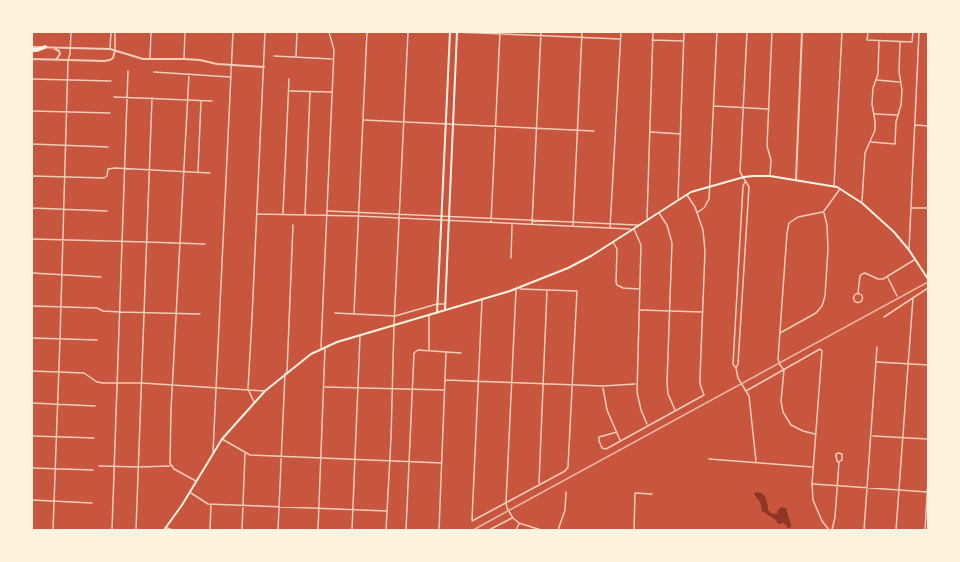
<!DOCTYPE html>
<html>
<head>
<meta charset="utf-8">
<style>
	body { margin:0 }
	#map { position:relative; width:960px; height:562px; overflow:hidden; background:#c8553d; font-family:"Titillium Web",sans-serif }
	canvas { display:block }
	.frame { position:absolute; inset:0; border:33px solid #fff3e0; pointer-events:none }
</style>
</head>
<body>
<div id="map">
<canvas width="960" height="562"></canvas>
<div class="frame"></div>
</div>
<script>
const ctx = document.querySelector('canvas').getContext('2d');
ctx.lineJoin = 'round';
function fillPath(path, color) { ctx.fillStyle = color; ctx.fill(path, 'evenodd'); }
const shape = rows => new Path2D(rows.map(r => 'M' + r).join(''));
function stroke(path, color, width, dash) { ctx.strokeStyle = color; ctx.lineWidth = width; ctx.lineCap = dash ? 'butt' : 'round'; ctx.setLineDash(dash || []); ctx.stroke(path); }
fillPath(shape([
	[756,492,761,493,765,496,768,506,768,510,771,513,777,514,778,510,781,507,786,508,791,525,791,527,788,528,784,523,778,524,776,520,762,511,760,502,754,494]
]), '#8f3625');
stroke(shape([
	[455,32,620,39],
	[868,32,867,40,912,42,913,32],
	[652,40,683,41],
	[110,49,111,32],
	[115,49,115,32],
	[274,56,332,59],
	[296,56,297,32],
	[150,58,151,32],
	[184,58,185,32],
	[154,72,230,77],
	[189,74,171,410,170,463,174,469,196,481],
	[32,79,111,81],
	[877,80,899,82],
	[290,91,331,92],
	[114,97,212,101],
	[714,106,768,109],
	[32,111,110,113],
	[875,114,897,115],
	[364,120,594,131],
	[915,125,928,126],
	[651,132,681,134],
	[871,142,895,144,896,122,901,105,902,90,899,72,900,42],
	[32,144,108,147],
	[198,171,201,101],
	[770,175,771,160,767,146,772,32],
	[32,176,104,178,107,176,108,169,115,168,210,173],
	[745,182,743,186,733,364,736,368,738,364,749,187,740,172,747,32],
	[834,186,842,32],
	[678,198,684,32],
	[862,201,865,153,875,130,875,121,872,104,873,88,878,74,879,41],
	[32,208,107,211],
	[912,208,928,208],
	[328,211,637,225],
	[824,211,840,189],
	[698,212,704,208,709,199,717,32],
	[283,213,289,79],
	[659,213,667,225,672,243,667,382,668,394,675,410],
	[257,214,358,216,630,229],
	[305,214,310,92],
	[647,218,653,32],
	[491,222,500,32],
	[532,224,541,32],
	[573,226,582,32],
	[610,228,621,32],
	[634,229,641,245,637,392,641,410,647,424],
	[32,239,146,242,205,244],
	[613,242,617,249,616,282,617,285,623,288,639,289],
	[909,250,919,32],
	[511,258,512,225],
	[32,273,101,277],
	[888,278,897,296],
	[516,290,506,503,507,508,513,518,519,523,541,530],
	[858,293,860,276,862,274,865,273,878,279,883,279,914,260],
	'853.5 298a4.5 4.5 0 1 1 9 0a4.5 4.5 0 1 1-9 0Z',
	[32,306,97,308,103,311,120,312,200,314],
	[640,310,702,312],
	[335,313,395,316,437,304,444,304],
	[354,314,367,32],
	[884,317,928,288],
	[780,333,816,313,822,306,825,296,828,249,827,225,824,213],
	[32,338,97,340],
	[321,347,334,50,329,32],
	[429,350,429,316],
	[877,362,928,365],
	[736,368,738,378,749,396,756,461],
	[32,371,84,373,97,382,103,383,142,383,264,391],
	[287,372,293,225],
	[445,380,603,386,635,384],
	[325,387,444,390],
	[603,388,607,410,620,440],
	[746,391,820,349,822,351,812,484,813,500,822,521,829,530],
	[254,402,248,389,252,318,265,32],
	[32,403,95,406],
	[617,432,599,437,599,441,602,448,606,449,704,395,700,384,700,377,705,251,703,230,695,207,687,195],
	[815,434,803,431,791,425,783,412,781,401,784,370,780,365,778,359,787,233,789,223,798,217,823,212],
	[32,436,94,438],
	[873,436,928,439],
	[222,439,250,455,442,463],
	[213,452,233,32],
	[709,459,812,467],
	[99,466,139,467,170,466],
	[32,468,93,470],
	[539,483,547,290],
	[813,484,928,492],
	[191,493,208,504,387,511],
	[32,500,92,503],
	[472,520,482,300],
	[472,521,565,471,568,467,577,291,520,289],
	[167,528,172,530],
	[53,530,60,339,68,60,70,54,71,32],
	[112,530,128,71],
	[136,530,152,98],
	[210,530,211,505],
	[242,530,245,454],
	[278,530,285,373],
	[318,530,325,348],
	[352,530,360,336],
	[386,530,391,438,394,325,408,32],
	[406,530,414,353,418,350,461,353],
	[439,530,446,353],
	[489,530,512,518],
	[516,530,519,524],
	[558,530,565,510,566,492],
	[634,530,635,493,652,494],
	[832,530,835,517,839,462,837,461,836,456,836,454,839,453,842,454,842,460,839,462],
	[864,530,877,347],
	[896,530,913,298],
	[925,530,928,480]
]), '#f1ccb7', 1.5);
stroke(shape([
	[32,47,110,49,143,59,184,59,200,60,217,64,264,67],
	[55,49,59,51,60,54,56,60],
	[32,59,104,61,110,60,113,58,115,50],
	[796,180,802,32]
]), '#f1ccb7', 2);
stroke(shape([
	[445,310,457,32],
	[437,313,450,32],
	[164,530,182,505,222,439,265,391,311,354,337,342,510,291,568,268,591,256,691,192,744,177,753,176,770,176,837,187,862,203,894,232,909,250,928,279]
]), '#fff3e0', 2);
stroke(shape([
	[32,50,37,50,45,47]
]), '#fff3e0', 4);
stroke(shape([
	[473,530,928,282]
]), '#e9b49f', 1.5);
</script>
</body>
</html>
